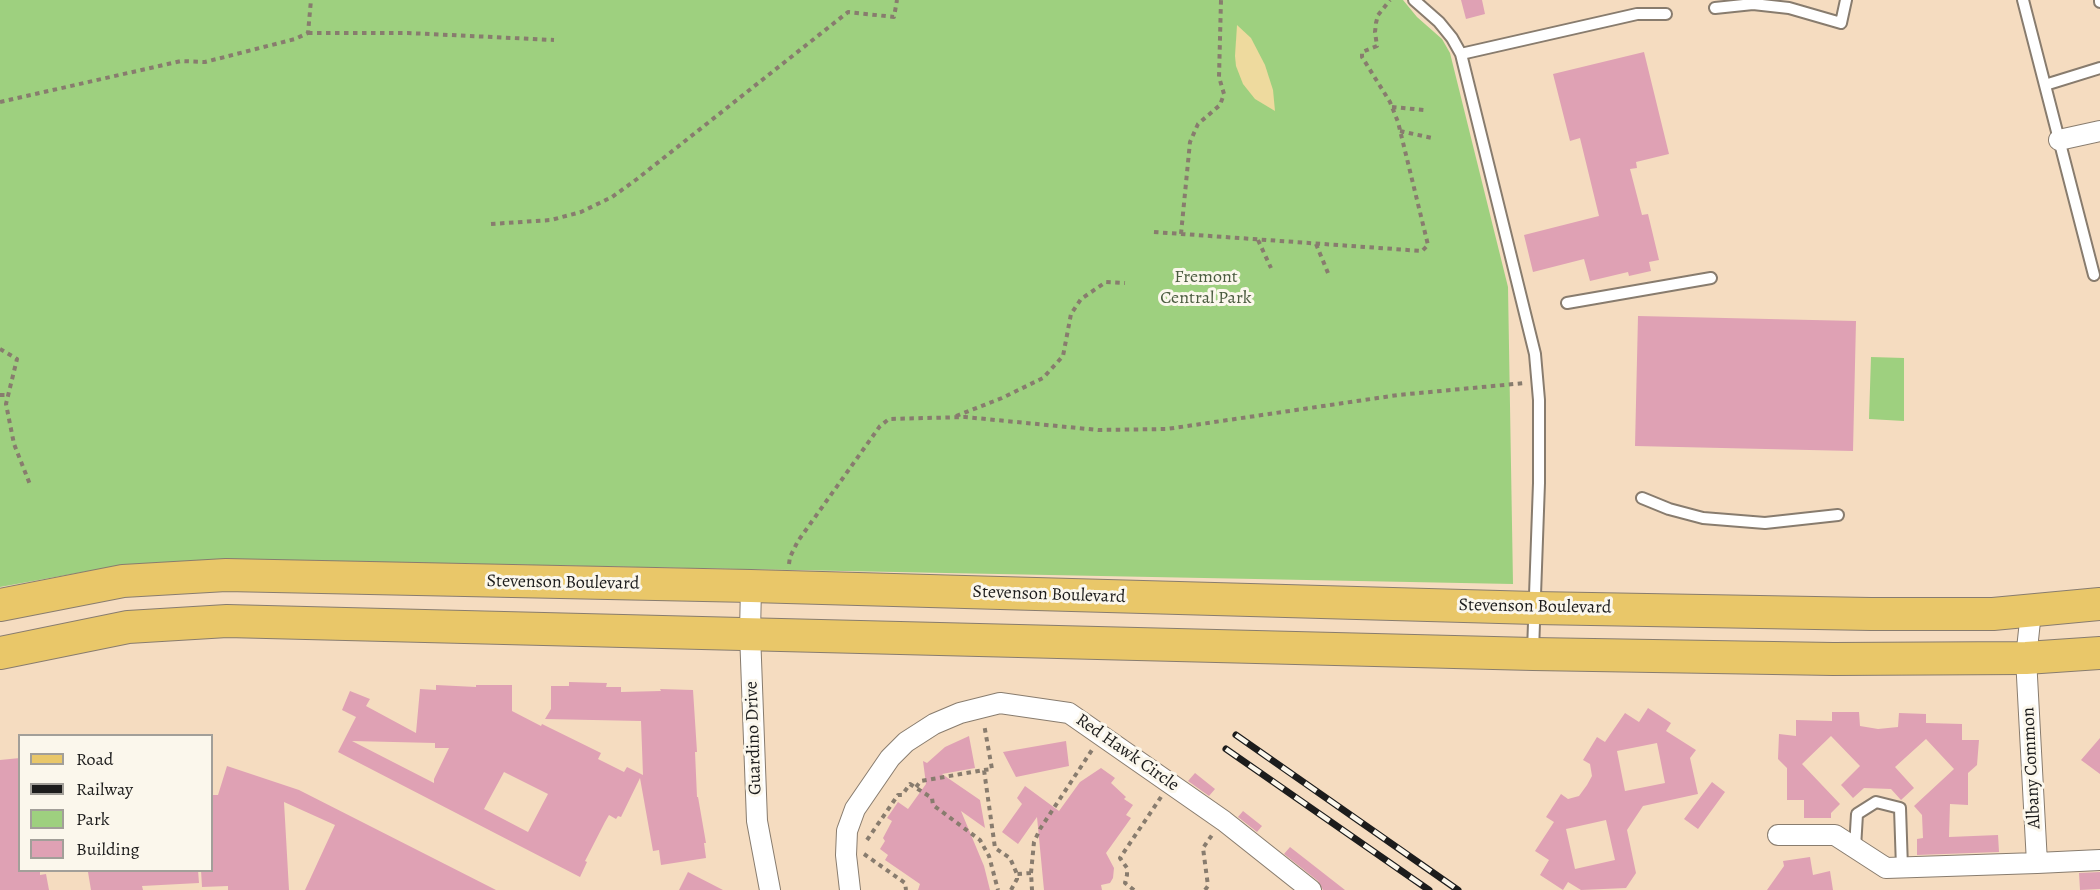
<!DOCTYPE html>
<html>
<head>
<meta charset="utf-8">
<style>
	body { margin:0 }
	#map { position:relative; width:2100px; height:890px; overflow:hidden; background:#f5dcc0; font-family:Alegreya,serif }
	canvas { display:block }
	.legend { position:absolute; left:18px; top:734px; width:195px; height:138px; box-sizing:border-box; background:#fbf7ec; border:2px solid #a29f99; margin:0; padding:8px 10px; list-style:none; font-size:18px; color:#1c1c1c }
	.legend li { display:flex; align-items:center; gap:12px; height:30px }
	.legend b { width:30px; border:2px solid #a29f99 }
</style>
</head>
<body>
<div id="map">
<canvas width="2100" height="890"></canvas>
<ul class="legend">
<li><b style="height:8px;background:#e9c769"></b>Road</li>
<li><b style="height:8px;background:#1c1c1c"></b>Railway</li>
<li><b style="height:16px;background:#9ed07f"></b>Park</li>
<li><b style="height:16px;background:#dfa1b4"></b>Building</li>
</ul>
</div>
<script>
const ctx = document.querySelector('canvas').getContext('2d');
ctx.lineJoin = 'round';
function fillPath(path, color) { ctx.fillStyle = color; ctx.fill(path, 'evenodd'); }
const shape = rows => new Path2D(rows.map(r => 'M' + r).join(''));
function stroke(path, color, width, dash) { ctx.strokeStyle = color; ctx.lineWidth = width; ctx.lineCap = dash ? 'butt' : 'round'; ctx.setLineDash(dash || []); ctx.stroke(path); }
function write(font, color, halo, rows, align = 'center') {
  ctx.font = font + ' Alegreya,serif'; ctx.lineWidth = 6; ctx.setLineDash([]); ctx.textBaseline = 'middle'; ctx.strokeStyle = halo; ctx.fillStyle = color; for (const [text, x, y, turn = 0] of rows) {
    ctx.save(); ctx.translate(x, y); ctx.rotate((+turn || 0) * Math.PI / 180); ctx.textAlign = isNaN(turn) ? turn : align; if (halo) ctx.strokeText(text, 0, 0); ctx.fillText(text, 0, 0); ctx.restore();
  }
}
fillPath(shape([
	[0,0,1403,0,1417,17,1442,39,1450,53,1508,287,1513,584,225,559,94,570,0,587],
	[1871,357,1904,358,1904,421,1869,419]
]), '#9ed07f');
fillPath(shape([
	[1237,25,1251,38,1265,65,1273,90,1275,111,1255,99,1243,84,1236,66,1235,56]
]), '#eeda9e');
fillPath(shape([
	[1461,0,1482,0,1485,14,1466,19],
	[1644,52,1669,154,1636,162,1637,168,1630,169,1642,215,1648,214,1659,260,1649,262,1651,271,1629,276,1628,272,1590,281,1584,259,1533,272,1524,235,1599,216,1580,138,1570,141,1553,74],
	[1638,316,1856,321,1853,451,1635,446],
	[569,682,607,683,606,687,621,687,621,692,661,691,660,689,693,690,697,752,695,752,697,797,698,797,706,843,704,843,706,858,661,865,659,850,653,851,640,778,621,817,618,816,616,819,609,815,605,822,585,861,587,862,580,877,338,752,356,717,342,710,350,691,370,699,366,706,416,733,420,689,436,690,436,685,476,687,476,685,512,685,512,711,541,726,542,724,601,753,598,759,624,772,627,767,643,775,641,721,545,719,551,709,551,686,569,686],
	[352,741,435,743,435,748,449,748,434,779,434,783],
	[504,772,548,794,528,832,484,809],
	[1648,708,1671,723,1666,731,1696,750,1690,758,1698,794,1643,806,1627,830,1636,873,1626,888,1581,890,1568,882,1563,890,1540,875,1549,860,1535,851,1554,822,1546,817,1561,794,1568,799,1579,796,1587,785,1592,776,1590,764,1583,760,1597,737,1605,742,1625,713,1639,722],
	[1657,743,1665,783,1625,791,1617,751],
	[1606,820,1615,860,1575,869,1566,829],
	[1832,712,1859,712,1860,726,1878,729,1898,727,1899,713,1926,714,1926,723,1962,724,1962,740,1979,740,1977,765,1968,773,1968,805,1950,804,1949,837,1998,835,1999,852,1917,855,1917,839,1923,838,1922,815,1914,806,1954,769,1926,739,1895,767,1914,788,1901,800,1891,789,1864,788,1853,798,1841,785,1860,766,1831,736,1802,764,1840,804,1831,813,1831,818,1804,818,1804,800,1787,800,1787,768,1778,759,1779,734,1796,736,1796,720,1832,721],
	[969,736,975,768,942,774,980,800,985,828,961,811,984,866,990,890,918,890,920,884,885,860,888,855,880,849,885,841,883,838,892,821,887,818,898,802,908,809,926,784,923,761,927,763,945,747],
	[2100,738,2100,774,2081,760],
	[1066,741,1069,766,1016,777,1003,752],
	[20,758,20,870,40,870,40,875,46,874,49,890,0,890,0,760],
	[227,766,299,790,496,890,305,890,335,825,284,802,289,890,228,890,228,886,202,887,201,870,212,870,212,795,218,795],
	[1101,768,1115,778,1111,783,1126,797,1124,799,1133,805,1126,815,1131,818,1106,853,1114,868,1113,878,1110,883,1101,885,1102,890,1044,890,1037,817,1018,844,1002,832,1022,804,1017,798,1025,786,1059,811,1080,782],
	[1195,773,1215,789,1209,796,1188,781],
	[1712,782,1725,792,1698,829,1684,819],
	[1243,811,1262,826,1257,832,1238,817],
	[1290,847,1345,890,1323,890,1318,881,1284,854],
	[1810,857,1813,875,1830,871,1833,890,1767,890,1784,866,1783,861],
	[91,870,198,870,199,883,142,886,143,890,91,890,88,872],
	[688,872,723,890,679,890],
	[2100,872,2100,889,2080,890,2079,873]
]), '#dfa1b4');
const lane = shape([
	[1414,0,1439,22,1452,38,1461,54,1535,354,1539,400,1539,483,1533,651],
	[2023,0,2094,275],
	[2100,0,2100,2],
	[1715,8,1753,4,1789,8,1841,23,1846,0],
	[1461,54,1637,14,1666,14],
	[2045,85,2100,68],
	[1567,303,1711,278],
	[1642,498,1669,509,1703,518,1765,523,1838,515],
	[1855,848,1857,814,1876,802,1900,808,1902,868]
]);
const street = shape([
	[2059,140,2100,131],
	[751,586,750,633,757,821,770,890],
	[2031,612,2026,658,2037,863,2100,860],
	[1778,835,1835,835,1886,868,2037,863],
	[850,890,846,855,847,831,855,809,890,758,906,742,934,724,960,713,1000,703,1069,713,1224,821,1311,890]
]);
const primary = shape([
	[0,605,123,581,226,575,751,586,1535,608,1871,614,1993,614,2100,604],
	[0,653,128,627,227,621,1533,654,1833,659,2026,658,2100,653]
]);
stroke(lane, '#887c6e', 14);
stroke(street, '#887c6e', 22);
stroke(primary, '#887c6e', 34);
stroke(shape([
	[308,33,408,33,554,40],
	[0,102,181,61,205,62,295,39,308,33,311,0],
	[1392,107,1424,110],
	[1400,131,1432,138],
	[491,224,551,220,581,212,612,197,637,179,848,12,894,17,897,0],
	[1154,232,1422,251,1428,245,1398,122,1390,102,1362,57,1362,52,1377,46,1375,32,1376,23,1378,15,1390,0],
	[1181,234,1190,142,1198,124,1220,105,1224,94,1219,77,1221,0],
	[1258,240,1271,268],
	[1316,244,1328,273],
	[0,349,17,359,6,404,14,444,31,487],
	[0,395,7,395],
	[956,416,1002,398,1043,378,1063,356,1071,314,1081,299,1106,282,1125,283],
	[789,564,790,557,798,541,880,426,889,419,965,417,1098,430,1167,429,1398,395,1525,383],
	[984,770,992,769,984,724],
	[916,787,921,781,984,770,995,848,1010,858,1017,874],
	[867,840,898,795,902,795,910,784,932,798,933,805,980,840,989,856,998,890],
	[864,854,905,883,906,890],
	[1031,873,1034,842,1040,829,1092,750],
	[1011,890,1017,879,1017,874,1031,873,1032,890],
	[1134,890,1125,883,1127,875,1127,868,1120,858,1161,797],
	[1205,890,1208,886,1203,848,1212,835]
]), '#887c6e', 4, [4.5, 4.5]);
stroke(lane, '#fff', 10);
stroke(street, '#fff', 20);
stroke(primary, '#e9c769', 32);
const rail = shape([
	[1236,735,1458,890],
	[1226,749,1429,890]
]);
stroke(rail, '#1c1c1c', 7);
stroke(rail, '#fbf7ec', 4.5, [14]);
write('18px', '#4a5b3f', '#fbf7ec', [
	["Fremont",1206,278],
	["Central Park",1206,299]
]);
write('18px', '#1c1c1c', '#fbf7ec', [
	["Stevenson Boulevard",563,583,1],
	["Stevenson Boulevard",1049,595,2],
	["Stevenson Boulevard",1535,607,1],
	["Guardino Drive",754,738,-92],
	["Red Hawk Circle",1127,753,35],
	["Albany Common",2032,768,-93]
]);
</script>
</body>
</html>
